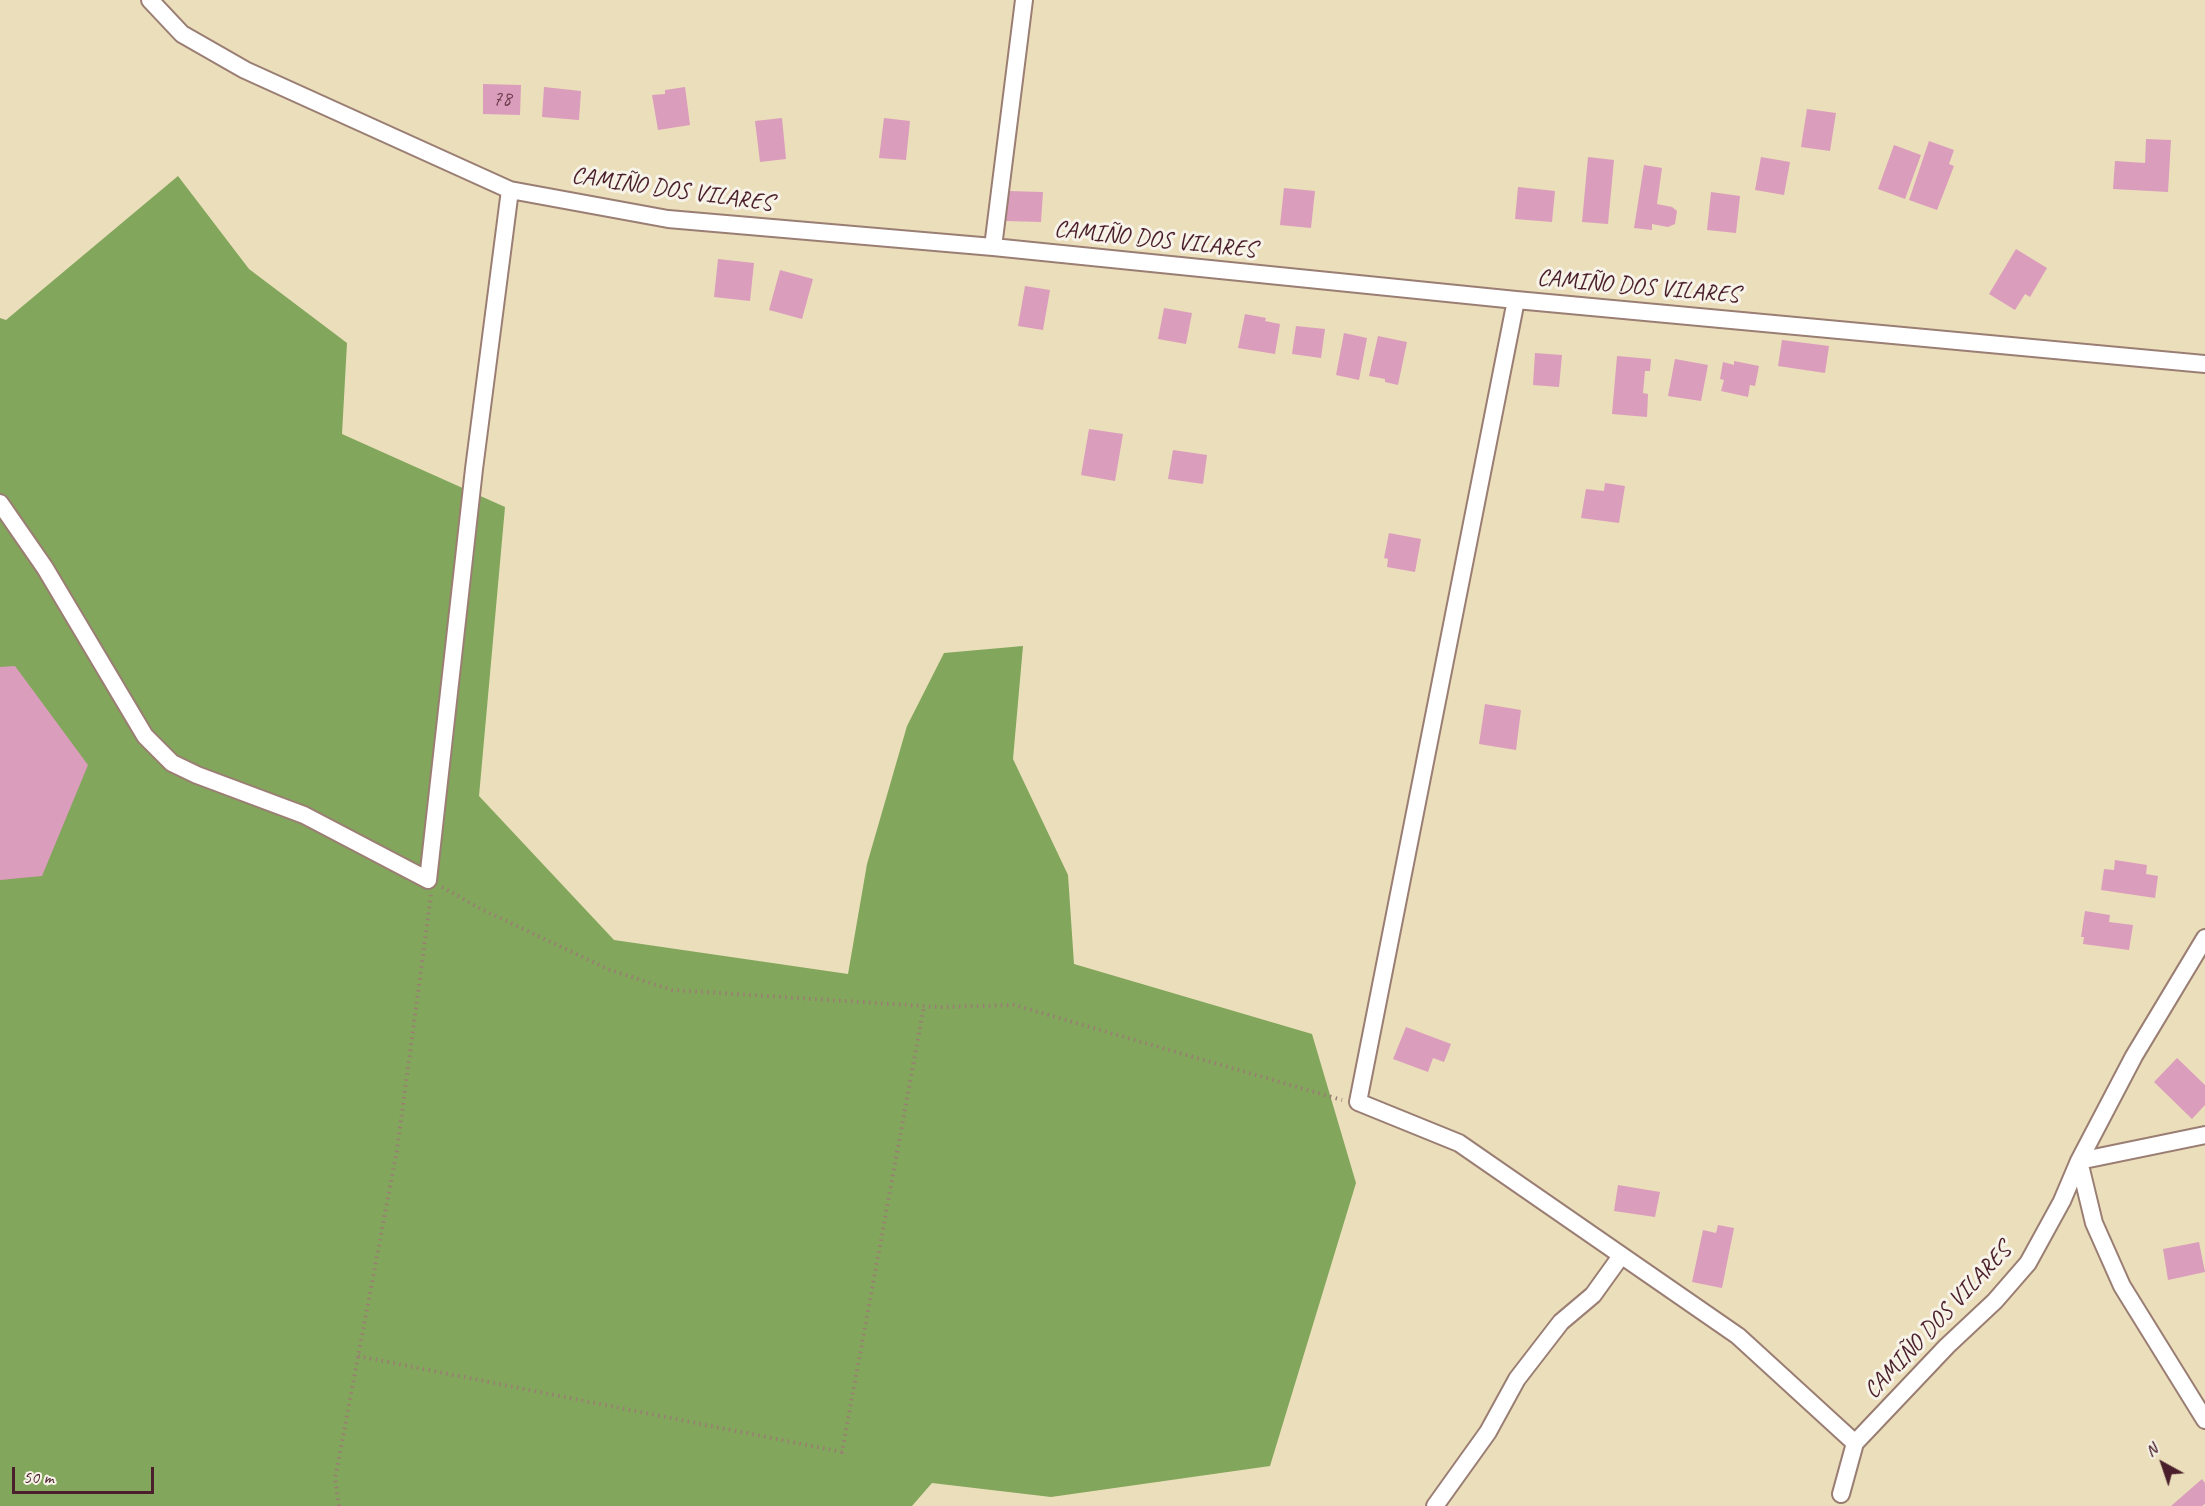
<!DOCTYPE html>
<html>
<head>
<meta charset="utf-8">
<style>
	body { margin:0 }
	#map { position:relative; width:2205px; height:1506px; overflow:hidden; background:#ebdebb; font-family:Caveat,sans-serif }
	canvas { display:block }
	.north { position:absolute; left:2133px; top:1434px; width:60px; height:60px; -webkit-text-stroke:4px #f7f3e8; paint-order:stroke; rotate:320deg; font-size:16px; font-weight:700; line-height:24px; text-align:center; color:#4a1f2b }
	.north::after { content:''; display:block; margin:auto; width:21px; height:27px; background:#4a1f2b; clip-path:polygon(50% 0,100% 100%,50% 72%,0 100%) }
	.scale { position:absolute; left:12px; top:1467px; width:142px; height:27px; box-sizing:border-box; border:3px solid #4a1f2b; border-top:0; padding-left:8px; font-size:18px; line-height:21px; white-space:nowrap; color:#4a1f2b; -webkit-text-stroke:4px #f7f3e8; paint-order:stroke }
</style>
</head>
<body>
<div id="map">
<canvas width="2205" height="1506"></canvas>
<div class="north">N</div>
<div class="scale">50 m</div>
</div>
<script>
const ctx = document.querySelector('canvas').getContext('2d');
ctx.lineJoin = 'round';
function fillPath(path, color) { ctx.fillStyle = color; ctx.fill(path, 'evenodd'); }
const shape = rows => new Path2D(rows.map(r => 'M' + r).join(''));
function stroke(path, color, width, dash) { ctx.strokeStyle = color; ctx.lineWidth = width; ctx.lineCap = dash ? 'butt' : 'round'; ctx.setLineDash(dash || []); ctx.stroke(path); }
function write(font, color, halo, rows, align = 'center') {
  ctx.font = font + ' Caveat,sans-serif'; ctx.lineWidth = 6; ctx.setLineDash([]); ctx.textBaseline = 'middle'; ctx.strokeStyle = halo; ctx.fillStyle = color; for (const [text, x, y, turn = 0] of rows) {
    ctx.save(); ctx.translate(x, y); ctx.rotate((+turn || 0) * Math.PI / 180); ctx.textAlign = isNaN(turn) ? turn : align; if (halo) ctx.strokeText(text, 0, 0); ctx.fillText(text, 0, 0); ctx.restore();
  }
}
fillPath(shape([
	[178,176,249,269,347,343,342,434,505,507,479,796,614,940,848,974,867,864,907,726,944,653,1023,646,1013,759,1068,875,1074,964,1312,1034,1356,1183,1270,1466,1051,1497,932,1483,912,1506,0,1506,0,318,6,320]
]), '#82a65c');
fillPath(shape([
	[483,84,521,85,520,115,483,114],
	[544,87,581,91,579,120,542,117],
	[685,87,690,125,658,130,652,95,665,94,665,90],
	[1807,109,1836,113,1830,151,1801,147],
	[782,118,786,159,760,162,755,121],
	[884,118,910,121,906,160,879,158],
	[2146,139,2171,140,2168,192,2113,189,2115,161,2145,163],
	[1929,141,1954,150,1949,164,1954,166,1937,210,1909,200],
	[1894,145,1921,155,1905,199,1878,189],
	[1588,157,1614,160,1608,224,1582,222],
	[1761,157,1790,162,1784,195,1755,190],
	[1644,165,1662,168,1657,204,1672,207,1677,211,1675,224,1668,227,1652,224,1652,230,1634,228],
	[1518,187,1555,191,1552,222,1515,219],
	[1284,188,1315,191,1311,228,1280,225],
	[1008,191,1043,192,1041,222,1005,221],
	[1711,192,1740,196,1736,233,1707,230],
	[2016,249,2047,268,2030,297,2025,294,2015,310,1989,294],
	[718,259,754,263,750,301,714,297],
	[780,270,813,279,802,319,769,310],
	[1025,286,1050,290,1043,330,1018,326],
	[1164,308,1192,313,1186,344,1158,339],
	[1245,314,1266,318,1265,321,1280,324,1275,354,1238,348],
	[1296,326,1325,329,1321,358,1292,354],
	[1344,333,1367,338,1359,380,1336,375],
	[1378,336,1407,342,1398,385,1385,382,1385,379,1369,376],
	[1782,340,1829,346,1825,373,1778,366],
	[1535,353,1562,355,1559,387,1533,385],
	[1617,356,1651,359,1650,371,1645,371,1643,393,1648,394,1647,417,1612,414],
	[1675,359,1708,365,1701,401,1668,396],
	[1734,361,1759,366,1755,386,1750,385,1748,397,1721,391,1724,380,1720,379,1723,362,1734,365],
	[1089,429,1123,434,1115,481,1081,475],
	[1173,450,1207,455,1203,484,1168,479],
	[1605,483,1625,486,1619,523,1581,518,1586,489,1604,491],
	[1389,533,1421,539,1415,572,1387,567,1388,559,1384,558],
	[15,666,88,765,42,876,0,880,0,667],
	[1485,704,1521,710,1516,750,1479,744],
	[2115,860,2147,865,2146,874,2158,876,2155,898,2101,890,2104,869,2114,870],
	[2085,911,2110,915,2109,922,2133,925,2129,950,2083,944,2084,937,2081,937],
	[1406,1027,1451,1044,1444,1062,1433,1058,1428,1072,1393,1059],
	[2177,1058,2205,1085,2205,1105,2192,1119,2154,1082],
	[1618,1185,1660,1192,1655,1217,1614,1211],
	[1718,1225,1734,1228,1722,1288,1692,1282,1703,1230,1716,1233],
	[2199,1242,2205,1272,2168,1280,2163,1249],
	[2202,1479,2205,1483,2205,1504,2202,1506,2171,1506]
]), '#db9dbc');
const minor = shape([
	[150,0,182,34,245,70,510,190,668,219,993,247,1516,300,2205,364],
	[993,247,1024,0],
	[1516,300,1358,1102,1459,1143,1738,1336,1855,1443,1841,1494],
	[0,503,45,568,145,736,172,763,197,775,304,815,428,880,474,469,510,190],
	[2079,1161,2094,1223,2122,1286,2205,1420],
	[2079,1161,2205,1135],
	[1855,1443,1947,1346,1995,1301,2028,1263,2062,1201,2079,1161,2134,1056,2205,938],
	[1435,1506,1488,1432,1517,1379,1561,1322,1593,1295,1621,1256]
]);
stroke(minor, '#9a7e73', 20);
stroke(shape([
	[442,887,481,909,610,970,672,990,940,1007,1014,1005,1342,1100],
	[358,1356,842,1452,924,1006],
	[339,1506,335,1479,397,1150,431,895]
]), '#9a7e73', 4, [1.5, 4.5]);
stroke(minor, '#fff', 16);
write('21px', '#6e3e4f', null, [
	["78",502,99]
]);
write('24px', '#4a1f2b', '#f7f3e8', [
	["CAMIÑO DOS VILARES",672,190,8],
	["CAMIÑO DOS VILARES",1155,240,6],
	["CAMIÑO DOS VILARES",1638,287,5],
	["CAMIÑO DOS VILARES",1938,1321,-47]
]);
</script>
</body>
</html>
